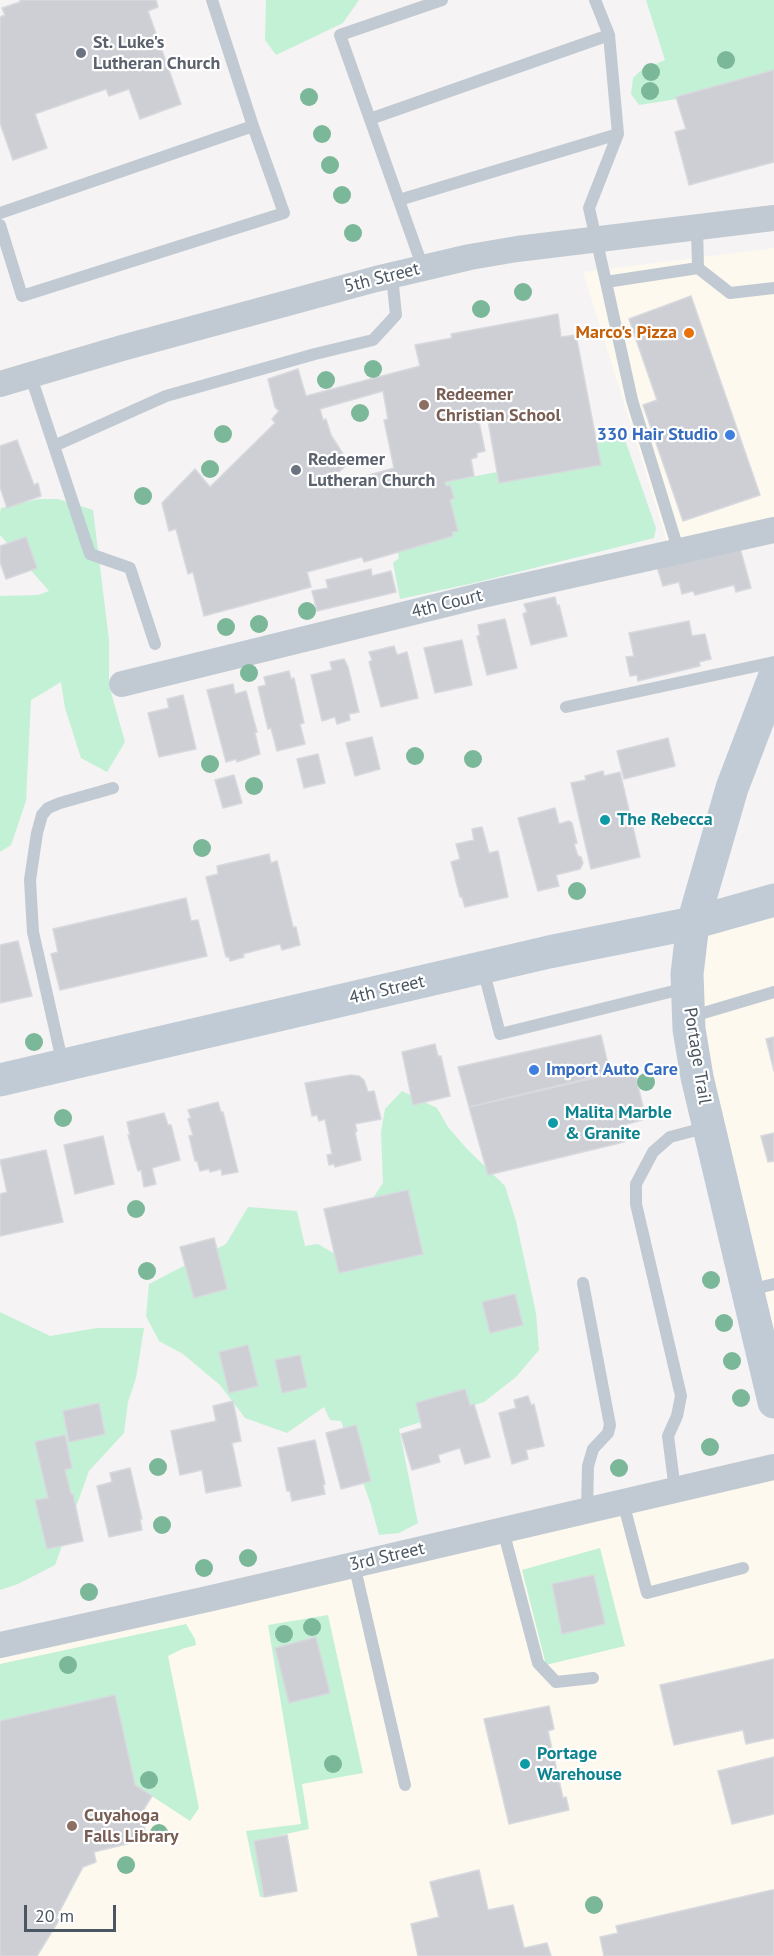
<!DOCTYPE html>
<html>
<head>
<meta charset="utf-8">
<style>
	body { margin:0 }
	#map { position:relative; width:774px; height:1956px; overflow:hidden; background:#f5f3f3; font-family:"PT Sans",sans-serif }
	canvas { display:block }
	.scale { position:absolute; left:24px; top:1905px; width:92px; height:27px; box-sizing:border-box; border:3px solid #4a5661; border-top:0; padding-left:8px; font-size:18px; line-height:21px; white-space:nowrap; color:#4a5661; -webkit-text-stroke:4px #fff; paint-order:stroke }
</style>
</head>
<body>
<div id="map">
<canvas width="774" height="1956"></canvas>
<div class="scale">20 m</div>
</div>
<script>
const ctx = document.querySelector('canvas').getContext('2d');
ctx.lineJoin = 'round';
function fillPath(path, color) { ctx.fillStyle = color; ctx.fill(path, 'evenodd'); }
const shape = rows => new Path2D(rows.map(r => 'M' + r).join(''));
function stroke(path, color, width, dash) { ctx.strokeStyle = color; ctx.lineWidth = width; ctx.lineCap = dash ? 'butt' : 'round'; ctx.setLineDash(dash || []); ctx.stroke(path); }
function write(font, color, halo, rows, align = 'center') {
  ctx.font = font + ' "PT Sans",sans-serif'; ctx.lineWidth = 4.5; ctx.setLineDash([]); ctx.textBaseline = 'middle'; ctx.strokeStyle = halo; ctx.fillStyle = color; for (const [text, x, y, turn = 0] of rows) {
    ctx.save(); ctx.translate(x, y); ctx.rotate((+turn || 0) * Math.PI / 180); ctx.textAlign = isNaN(turn) ? turn : align; if (halo) ctx.strokeText(text, 0, 0); ctx.fillText(text, 0, 0); ctx.restore();
  }
}
fillPath(shape([
	[774,248,774,517,667,542,583,272],
	[774,900,774,1402,697,1077,693,923],
	[774,1480,774,1956,0,1956,0,1655]
]), '#fdf9ef');
fillPath(shape([
	[266,0,359,0,343,23,276,55,265,40],
	[646,0,774,0,774,70,677,97,677,99,639,105,631,94,633,78,640,71,665,60],
	[624,437,656,528,654,538,474,583,400,599,393,563,399,558,398,552,453,536,452,532,458,531,450,500,454,497,450,485,446,486,445,482,497,472,499,483,600,465,597,443],
	[39,499,58,499,93,510,109,640,109,685,125,742,107,772,81,758,65,708,61,682,31,700,26,801,11,845,0,852,0,596,38,595,49,591,0,535,0,513,1,508],
	[402,1091,437,1108,448,1127,467,1149,505,1186,516,1221,536,1313,539,1350,516,1377,484,1402,399,1429,418,1523,399,1533,379,1535,370,1502,341,1421,330,1420,324,1407,287,1433,245,1418,220,1385,183,1354,159,1341,146,1316,149,1284,226,1244,248,1207,297,1211,305,1246,318,1244,335,1254,383,1183,381,1132,385,1109],
	[0,1312,50,1336,97,1328,144,1328,136,1378,128,1402,124,1433,89,1471,55,1565,18,1584,0,1590],
	[600,1548,625,1646,546,1665,522,1570],
	[328,1615,363,1773,302,1784,309,1829,254,1841,264,1897,260,1897,246,1831,301,1824,268,1625],
	[186,1624,195,1639,196,1645,182,1649,168,1656,199,1808,190,1821,135,1785,115,1695,0,1721,0,1664]
]), '#c3f1d5');
const building = shape([
	[20,0,156,0,158,7,148,11,181,104,140,119,129,89,109,96,106,89,35,114,47,148,13,160,0,123,0,17,5,15,2,8,20,2,20,0],
	[774,70,774,162,689,185,675,132,686,129,676,97,774,70],
	[691,296,760,495,683,521,643,405,657,400,629,319,691,296],
	[558,314,561,337,576,335,601,465,499,483,487,415,478,417,485,451,477,453,477,457,471,459,474,476,445,482,446,486,450,485,454,498,450,500,458,531,452,532,453,536,364,562,362,557,307,572,311,587,204,616,193,572,188,574,176,529,169,531,162,503,195,469,210,487,275,423,272,419,279,411,275,407,268,379,298,369,306,396,420,366,415,345,452,338,451,334,558,314],
	[383,391,388,419,384,420,394,468,348,481,349,485,339,489,335,475,350,462,343,454,331,435,326,419,323,420,320,409,383,391],
	[17,440,34,485,38,483,41,496,7,508,0,487,0,446,17,440],
	[26,537,37,568,6,579,0,562,0,546,26,537],
	[740,548,751,588,736,592,734,585,695,595,693,591,682,594,679,582,663,586,657,567,740,548],
	[371,569,372,576,391,571,396,592,317,611,312,591,328,588,326,580,371,569],
	[555,597,557,606,559,605,567,636,531,645,523,614,527,612,524,604,555,597],
	[505,619,517,668,487,675,477,636,480,636,478,625,505,619],
	[689,621,692,636,705,634,711,659,699,662,700,666,638,681,637,675,630,676,626,657,634,656,629,633,689,621],
	[462,640,472,685,435,693,424,648,462,640],
	[394,646,397,655,407,652,418,698,381,707,369,662,372,660,369,652,394,646],
	[344,659,348,667,359,712,349,714,350,720,337,724,335,717,322,721,311,675,332,670,330,662,344,659],
	[289,671,291,679,294,678,304,723,300,724,305,744,277,751,271,728,268,729,258,687,266,685,264,677,289,671],
	[233,684,235,694,246,691,257,732,255,733,260,754,237,762,236,759,226,762,207,690,233,684],
	[183,695,196,749,159,757,148,713,169,708,167,699,183,695],
	[372,737,380,769,355,776,346,743,372,737],
	[668,738,675,766,624,779,617,751,668,738],
	[318,754,325,783,304,788,297,759,318,754],
	[603,771,604,776,620,772,640,857,591,869,571,783,586,780,585,776,603,771],
	[234,775,242,803,223,808,215,780,234,775],
	[555,808,559,824,569,821,572,823,577,843,574,844,578,856,581,857,583,863,580,869,556,875,559,886,538,891,518,818,555,808],
	[482,827,489,853,498,851,508,897,465,907,462,897,460,897,451,862,460,859,456,844,474,840,472,829,482,827],
	[269,854,271,863,277,861,293,927,296,927,300,945,282,950,280,944,243,954,244,957,230,961,229,957,226,957,206,877,218,874,217,866,269,854],
	[186,898,191,921,198,920,207,956,60,990,51,954,58,952,53,929,186,898],
	[18,941,32,996,0,1003,0,945,18,941],
	[601,1035,610,1073,469,1107,458,1067,601,1035],
	[774,1037,774,1071,766,1039,774,1037],
	[435,1044,438,1056,441,1056,450,1096,413,1105,402,1052,435,1044],
	[634,1069,646,1119,620,1126,624,1142,488,1175,469,1107,634,1069],
	[351,1075,359,1076,364,1080,368,1092,374,1091,381,1119,355,1124,357,1131,355,1132,361,1160,335,1167,334,1164,329,1165,327,1155,332,1154,325,1119,319,1121,317,1115,312,1116,305,1083,351,1075],
	[218,1102,221,1112,223,1112,238,1172,222,1175,221,1169,210,1172,209,1169,200,1171,197,1161,195,1161,189,1136,193,1135,188,1119,191,1118,188,1110,218,1102],
	[164,1113,168,1125,171,1125,180,1160,152,1168,156,1184,144,1187,141,1170,138,1171,128,1135,130,1135,127,1122,164,1113],
	[774,1133,774,1161,768,1162,761,1136,774,1133],
	[103,1136,114,1184,75,1194,64,1145,103,1136],
	[46,1150,63,1222,0,1236,0,1194,7,1192,0,1160,46,1150],
	[408,1190,423,1254,339,1273,324,1209,408,1190],
	[214,1238,227,1289,194,1298,180,1247,214,1238],
	[515,1294,523,1325,490,1333,482,1302,515,1294],
	[248,1345,258,1386,229,1393,219,1352,248,1345],
	[300,1355,307,1387,282,1393,275,1360,300,1355],
	[465,1389,470,1405,474,1404,490,1457,465,1464,460,1448,438,1455,440,1462,412,1470,401,1434,422,1428,416,1403,465,1389],
	[528,1396,531,1405,534,1404,544,1446,526,1450,528,1459,512,1464,499,1413,516,1408,514,1400,528,1396],
	[233,1401,241,1441,232,1443,241,1486,206,1493,202,1470,180,1475,171,1431,216,1421,213,1406,233,1401],
	[99,1403,105,1434,69,1442,63,1411,99,1403],
	[356,1425,371,1481,341,1489,326,1433,356,1425],
	[65,1435,72,1468,65,1470,71,1494,73,1494,83,1541,47,1549,35,1500,48,1498,35,1442,65,1435],
	[315,1440,325,1484,323,1485,325,1494,292,1501,290,1491,287,1491,278,1448,315,1440],
	[130,1468,142,1519,140,1519,142,1530,109,1537,97,1486,112,1482,110,1473,130,1468],
	[594,1575,605,1624,562,1634,552,1584,594,1575],
	[316,1637,330,1693,289,1703,275,1648,316,1637],
	[774,1659,774,1738,746,1744,743,1730,674,1745,660,1685,774,1659],
	[115,1695,135,1785,152,1796,141,1814,147,1839,94,1852,96,1862,83,1867,56,1918,59,1920,37,1956,0,1956,0,1721,115,1695],
	[549,1706,554,1729,548,1731,563,1798,566,1797,569,1810,509,1824,484,1719,549,1706],
	[774,1757,774,1814,732,1824,718,1771,774,1757],
	[287,1835,297,1891,264,1897,254,1841,287,1835],
	[479,1870,488,1910,513,1905,524,1948,547,1943,551,1956,418,1956,411,1924,439,1917,430,1882,479,1870],
	[772,1890,774,1890,774,1956,604,1956,600,1937,618,1933,616,1926,772,1890]
]);
fillPath(building, '#cdcfd5');
stroke(building, '#d7d9de', 1.5);
stroke(shape([
	[595,0,609,35,618,134,589,208,606,282,698,268,730,293,774,288],
	[370,119,609,35],
	[399,200,618,134],
	[0,213,253,126,212,0],
	[0,225,22,296,284,213,253,126],
	[697,227,698,268],
	[423,268,340,35,442,0],
	[606,282,632,400,679,552],
	[30,374,90,554,130,568,155,644],
	[54,446,166,396,315,354,373,340,396,315,392,276],
	[566,707,774,662],
	[483,969,500,1034,686,988],
	[690,1017,774,992],
	[63,1065,33,932,30,880,37,833,42,815,48,808,60,803,113,788],
	[583,1283,610,1425,608,1433,593,1449,588,1466,587,1510],
	[749,1290,774,1284],
	[675,1490,668,1436,677,1416,681,1396,636,1204,636,1184,653,1152,670,1137,708,1127],
	[623,1502,647,1593,743,1568],
	[503,1530,538,1663,556,1682,593,1678],
	[354,1564,405,1785]
]), '#c1cad2', 12);
stroke(shape([
	[0,384,122,348,376,279,470,257,517,249,774,218],
	[122,684,483,595,774,530],
	[0,1645,212,1598,774,1467]
]), '#c1cad2', 26);
stroke(shape([
	[774,678,732,788,693,923,687,974,689,1029,697,1077,774,1402],
	[0,1080,549,952,693,923,774,900]
]), '#c1cbd6', 33);
ctx.fillStyle = '#7bb799';
for (const [x, y] of [
	[726,60],
	[651,72],
	[650,91],
	[309,97],
	[322,134],
	[330,165],
	[342,195],
	[353,233],
	[523,292],
	[481,309],
	[373,369],
	[326,380],
	[360,413],
	[223,434],
	[210,469],
	[143,496],
	[307,611],
	[259,624],
	[226,627],
	[249,673],
	[415,756],
	[473,759],
	[210,764],
	[254,786],
	[202,848],
	[577,891],
	[34,1042],
	[646,1082],
	[63,1118],
	[136,1209],
	[147,1271],
	[711,1280],
	[724,1323],
	[732,1361],
	[741,1398],
	[710,1447],
	[158,1467],
	[619,1468],
	[162,1525],
	[248,1558],
	[204,1568],
	[89,1592],
	[312,1627],
	[284,1634],
	[68,1665],
	[333,1764],
	[149,1780],
	[159,1833],
	[126,1865],
	[594,1905]
]) { ctx.beginPath(); ctx.arc(x, y, 9, 0, 2 * Math.PI); ctx.fill(); }
for (const [x, y, r, color] of [
	[81,53,6,"#6b7280"],
	[689,333,6,"#e8710a"],
	[424,405,6,"#8d6e63"],
	[730,435,6,"#3f7fe0"],
	[296,470,6,"#6b7280"],
	[605,820,6,"#0f9aa8"],
	[534,1070,6,"#3f7fe0"],
	[553,1123,6,"#0f9aa8"],
	[525,1764,6,"#0f9aa8"],
	[72,1826,6,"#8d6e63"]
]) { const dot = new Path2D(); dot.arc(x, y, r, 0, 2 * Math.PI); ctx.fillStyle = color; ctx.fill(dot); stroke(dot, '#fff', 2); }
write('bold 18px', '#5b616d', '#fff', [
	["St. Luke's",93,43],
	["Lutheran Church",93,64],
	["Redeemer",308,460],
	["Lutheran Church",308,481]
], 'left');
write('18px', '#4a5661', '#fff', [
	["5th Street",382,278,-14],
	["4th Court",447,604,-14],
	["4th Street",387,990,-13],
	["Portage Trail",697,1056,81],
	["3rd Street",387,1557,-13]
]);
write('bold 18px', '#c56008', '#fff', [
	["Marco's Pizza",677,333]
], 'right');
write('bold 18px', '#785e54', '#fff', [
	["Redeemer",436,395],
	["Christian School",436,416],
	["Cuyahoga",84,1816],
	["Falls Library",84,1837]
], 'left');
write('bold 18px', '#366cbe', '#fff', [
	["330 Hair Studio",718,435],
	["Import Auto Care",546,1070,"left"]
], 'right');
write('bold 18px', '#0d838f', '#fff', [
	["The Rebecca",617,820],
	["Malita Marble",565,1113],
	["& Granite",565,1134],
	["Portage",537,1754],
	["Warehouse",537,1775]
], 'left');
</script>
</body>
</html>
